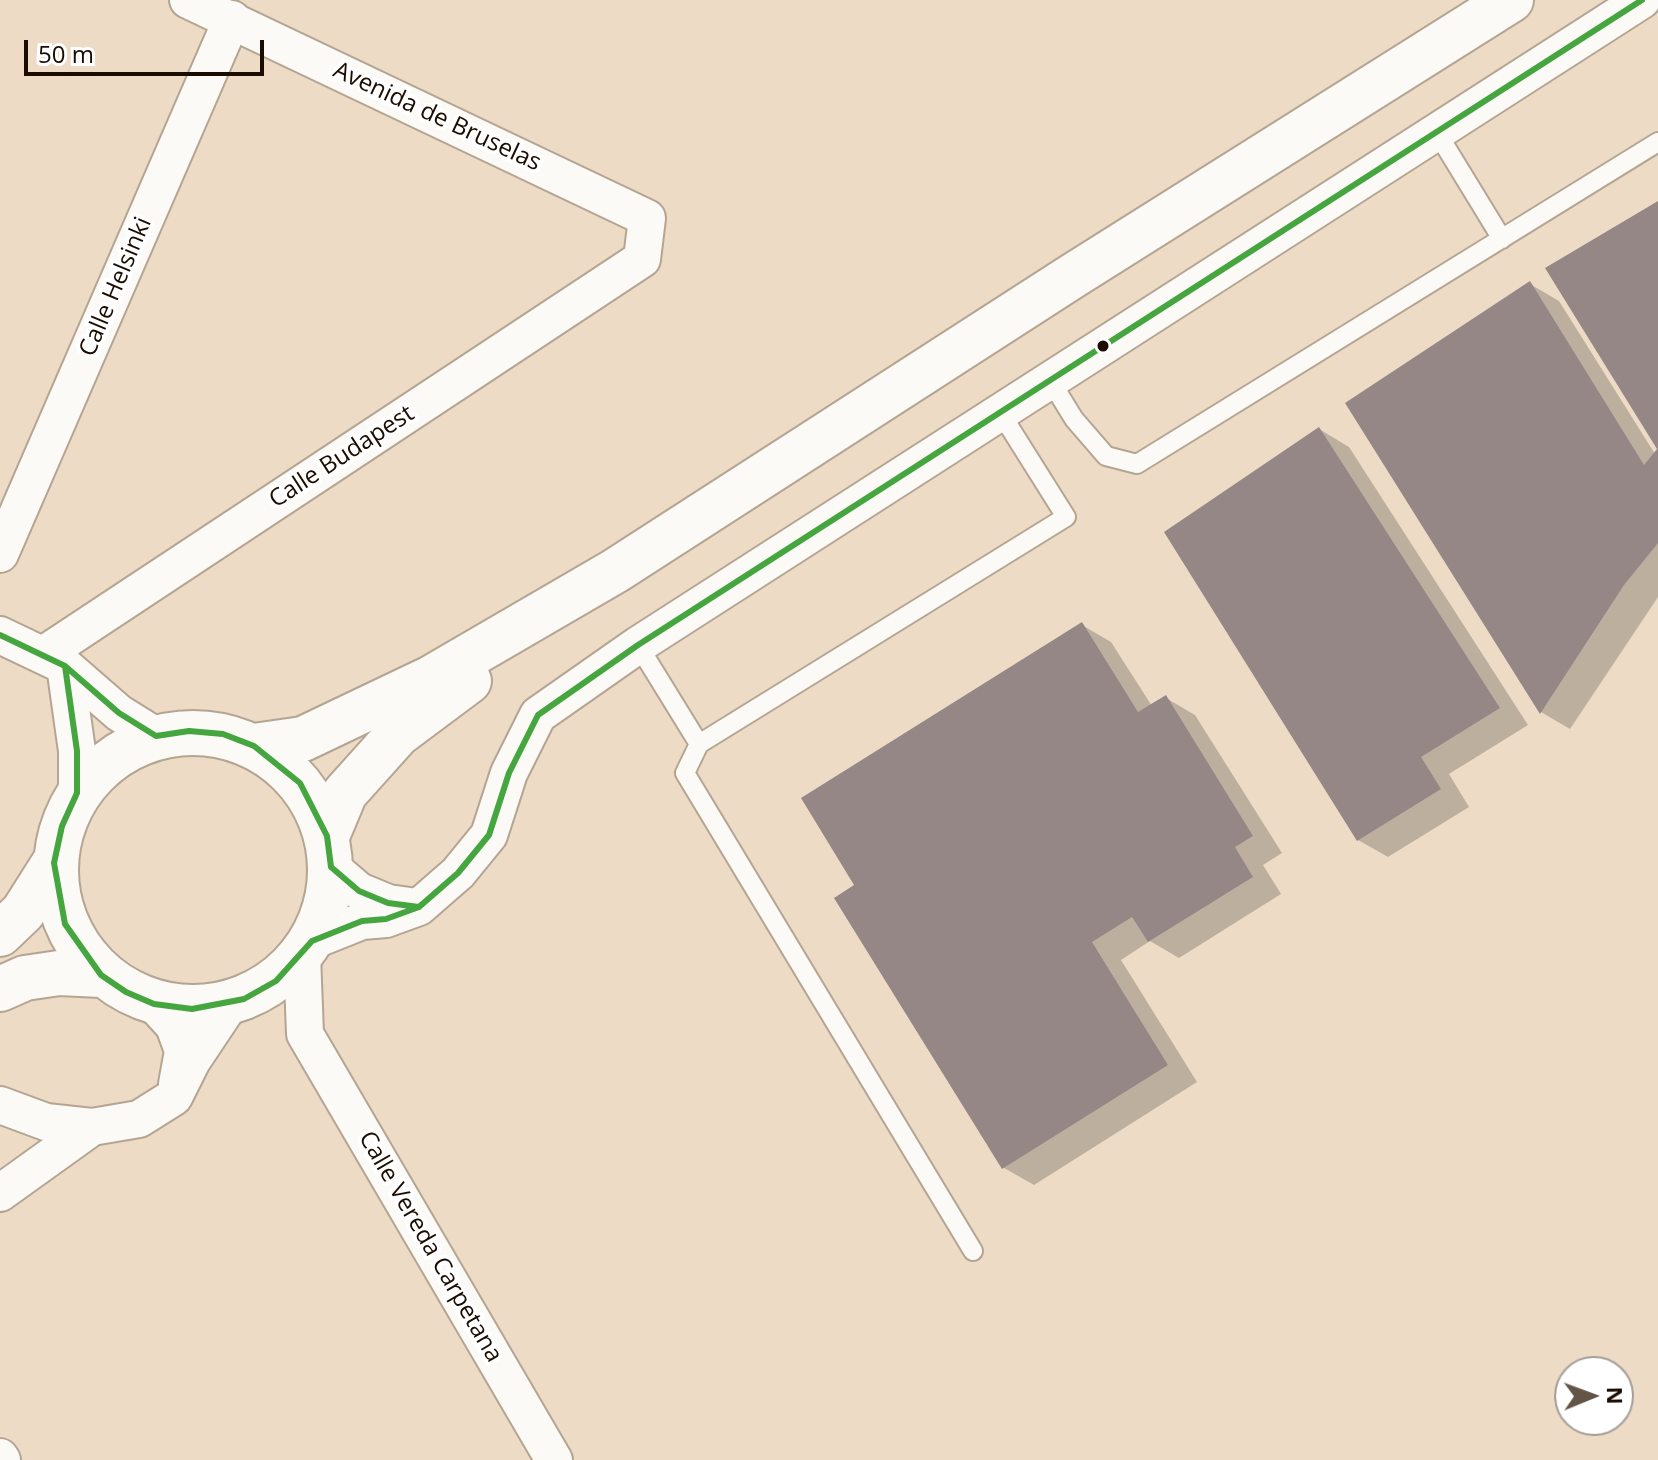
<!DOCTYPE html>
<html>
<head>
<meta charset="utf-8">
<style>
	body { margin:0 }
	#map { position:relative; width:1658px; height:1460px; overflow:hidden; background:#eddbc6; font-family:"Open Sans",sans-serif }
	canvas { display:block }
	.north { position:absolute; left:1554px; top:1356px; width:80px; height:80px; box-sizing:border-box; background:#fff; border:2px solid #a39e99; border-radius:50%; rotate:89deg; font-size:22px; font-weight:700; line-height:32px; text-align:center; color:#1a0c00 }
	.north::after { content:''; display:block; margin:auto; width:28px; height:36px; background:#645445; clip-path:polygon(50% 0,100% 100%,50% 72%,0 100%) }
	.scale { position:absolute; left:24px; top:40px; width:240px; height:36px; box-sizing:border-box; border:4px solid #1a0c00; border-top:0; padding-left:10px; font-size:24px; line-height:28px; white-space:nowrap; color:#1a0c00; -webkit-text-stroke:6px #fff; paint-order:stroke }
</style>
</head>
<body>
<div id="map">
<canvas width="1658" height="1460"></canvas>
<div class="north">N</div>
<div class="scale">50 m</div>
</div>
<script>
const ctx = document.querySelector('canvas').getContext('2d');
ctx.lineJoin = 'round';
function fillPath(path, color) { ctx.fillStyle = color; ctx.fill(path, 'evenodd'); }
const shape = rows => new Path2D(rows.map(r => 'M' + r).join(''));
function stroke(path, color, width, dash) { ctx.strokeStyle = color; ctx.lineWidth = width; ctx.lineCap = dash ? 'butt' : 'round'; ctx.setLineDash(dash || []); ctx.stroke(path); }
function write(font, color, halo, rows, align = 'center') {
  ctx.font = font + ' "Open Sans",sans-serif'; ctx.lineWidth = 8; ctx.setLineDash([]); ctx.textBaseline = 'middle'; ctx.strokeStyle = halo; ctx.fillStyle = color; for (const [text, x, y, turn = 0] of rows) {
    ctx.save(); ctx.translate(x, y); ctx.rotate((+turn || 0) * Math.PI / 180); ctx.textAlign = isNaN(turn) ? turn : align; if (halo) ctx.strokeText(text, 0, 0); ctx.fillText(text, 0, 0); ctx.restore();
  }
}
fillPath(shape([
	[1530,284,1559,301,1655,454,1658,451,1658,597,1570,729,1541,712],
	[1319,429,1349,447,1528,725,1449,774,1469,807,1388,857,1358,840],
	[1082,625,1111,642,1152,706,1166,698,1195,715,1282,853,1263,865,1281,894,1179,958,1150,941,1121,960,1197,1082,1034,1185,1004,1168,857,885]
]), '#0003');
fillPath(shape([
	[1658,201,1658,543,1624,585,1540,714,1345,403,1530,281,1644,465,1657,449,1545,268],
	[1319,427,1500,708,1421,757,1441,789,1357,841,1164,532],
	[1082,622,1138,712,1166,695,1253,836,1235,847,1253,877,1148,942,1132,917,1092,942,1168,1065,1002,1169,834,898,854,885,801,798]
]), '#948786');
const lane = shape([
	[1436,131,1502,239],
	[1050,380,1074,419,1106,456,1137,464,1658,142],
	[638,645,699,744],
	[973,1251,685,773,699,744,1066,517,1000,412]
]);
const street = shape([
	[0,554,232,19],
	[0,635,65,666,119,713,156,736],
	[43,655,642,259,647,218,188,0],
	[65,666,77,751,77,793],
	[331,867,359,891,388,903,417,907],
	[312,941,362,921,386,919,419,907,458,873,489,835,509,773,538,715,638,645,1642,0],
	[302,955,305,1034,554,1460],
	[154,1004,174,1026,183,1051,177,1084],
	[0,1105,46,1122,92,1127,139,1119,174,1097,192,1061,230,1004],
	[0,1193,92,1127],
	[0,1457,2,1460]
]);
const primary = shape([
	'56 870a137 137 0 1 1 274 0a137 137 0 1 1-274 0Z',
	[254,746,303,739,431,678,615,571,1071,277,1511,0],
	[327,836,345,793,398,734,469,681],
	[0,934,23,912,54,863],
	[0,989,25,978,59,973,101,975]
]);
stroke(lane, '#b4a592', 22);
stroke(street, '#b4a592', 40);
stroke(primary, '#b4a592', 48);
stroke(lane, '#fcfaf6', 18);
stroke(street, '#fcfaf6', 36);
stroke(primary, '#fcfaf6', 44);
stroke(shape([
	[0,635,65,666,119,713,156,736,189,731,223,734,254,746,300,783,327,836,331,867,359,891,388,903,419,907],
	[65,666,77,751,77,793,62,826,54,863,65,924,101,975,126,992,154,1004,192,1009,244,999,276,981,312,941,362,921,386,919,419,907,458,873,489,835,509,773,538,715,638,645,1642,0]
]), '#45a640', 6);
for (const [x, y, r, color] of [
	[1103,346,7,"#1a0c00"]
]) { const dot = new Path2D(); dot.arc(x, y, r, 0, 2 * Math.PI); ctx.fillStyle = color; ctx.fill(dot); stroke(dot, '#fff', 3); }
write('24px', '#1a0c00', '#fff', [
	["Avenida de Bruselas",437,117,25],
	["Calle Helsinki",116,287,-67],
	["Calle Budapest",342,457,-33],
	["Calle Vereda Carpetana",430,1247,60]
]);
</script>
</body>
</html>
